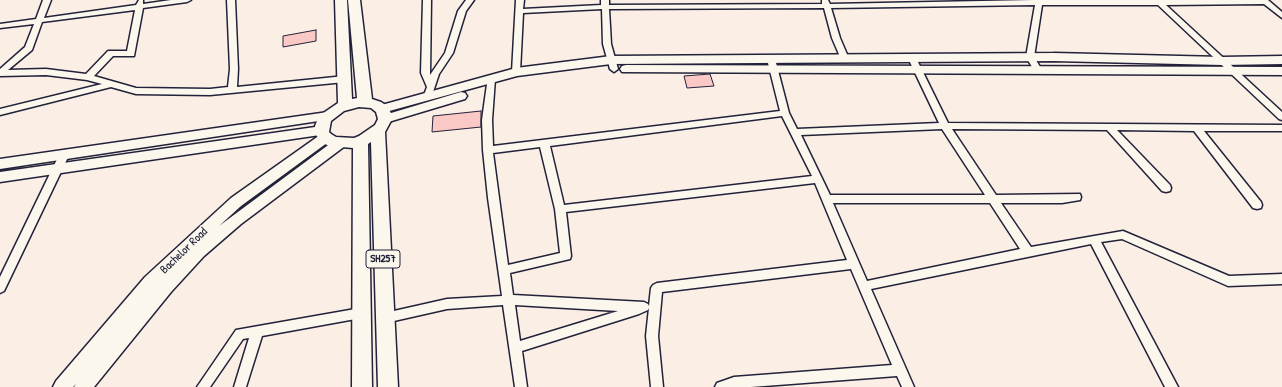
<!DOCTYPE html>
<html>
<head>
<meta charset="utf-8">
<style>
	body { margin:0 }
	canvas { display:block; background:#fbeee4 }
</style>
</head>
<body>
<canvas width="1282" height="387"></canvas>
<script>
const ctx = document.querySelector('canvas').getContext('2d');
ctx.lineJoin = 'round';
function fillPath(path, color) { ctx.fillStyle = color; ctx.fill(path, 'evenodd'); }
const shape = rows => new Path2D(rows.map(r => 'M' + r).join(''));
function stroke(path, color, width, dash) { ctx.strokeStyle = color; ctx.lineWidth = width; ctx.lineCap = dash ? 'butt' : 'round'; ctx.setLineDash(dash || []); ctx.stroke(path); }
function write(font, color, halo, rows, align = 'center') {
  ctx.font = font + ' "Patrick Hand",sans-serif'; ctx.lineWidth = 3; ctx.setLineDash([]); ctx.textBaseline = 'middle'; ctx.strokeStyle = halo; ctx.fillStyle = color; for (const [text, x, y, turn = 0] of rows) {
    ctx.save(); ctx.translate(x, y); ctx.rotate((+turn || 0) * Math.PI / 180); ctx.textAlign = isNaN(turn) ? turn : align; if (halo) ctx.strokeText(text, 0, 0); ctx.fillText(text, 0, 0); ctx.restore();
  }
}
const building = shape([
	[316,30,316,41,283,47,283,36,316,30],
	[710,74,714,86,687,88,684,76,710,74],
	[481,111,481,127,432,132,433,116,481,111]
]);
fillPath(building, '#fac9c5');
stroke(building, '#22223b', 1);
const street = shape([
	[43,0,51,0,44,18,136,5,139,0,143,0,143,4,171,0,191,0,187,2,143,8,134,56,113,56,94,76,136,88,210,89,228,87,230,69,227,0,235,0,238,69,237,87,345,76,349,79,345,82,210,95,136,94,111,87,0,115,0,109,102,84,87,80,46,75,0,76,0,69,25,47,34,24,0,28,0,24,36,19,43,0],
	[135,10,127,51,108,51,86,74,46,69,8,70,32,50,42,22,135,10],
	[423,0,431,0,430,75,445,53,458,11,466,0,474,0,466,11,453,53,439,74,432,95,428,98,424,95,427,87,421,73,423,0],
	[516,0,524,0,523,9,601,5,601,0,609,0,609,5,822,4,822,0,828,0,830,4,1033,0,1268,0,1282,12,1282,18,1264,4,1166,5,1282,112,1282,120,1279,119,1158,5,1042,5,1034,57,1042,70,1038,73,1035,72,1026,57,1035,5,831,8,840,38,849,59,845,62,841,59,832,38,824,8,609,9,611,44,618,69,614,72,610,69,603,44,602,9,523,13,520,72,516,75,512,72,516,0],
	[912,55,916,58,948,123,1282,125,1282,131,1204,131,1261,202,1262,205,1261,208,1257,209,1253,208,1194,131,1117,130,1170,185,1171,188,1170,191,1166,192,1162,191,1107,130,952,129,996,195,1080,194,1081,197,1080,200,1062,203,1001,203,1031,247,1123,231,1229,276,1282,274,1282,284,1228,286,1122,239,1101,242,1178,387,1165,387,1091,244,871,289,914,387,902,387,897,376,751,387,715,387,717,383,734,377,892,365,851,269,662,292,658,336,663,387,651,387,646,336,649,308,648,310,639,314,522,351,527,387,515,387,503,305,447,309,385,323,381,322,379,318,381,314,385,313,447,299,502,296,488,198,483,150,482,120,488,77,494,77,495,79,492,120,493,146,780,111,767,59,771,56,775,59,789,113,797,129,939,123,908,58,912,55],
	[782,116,812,176,564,205,550,146,782,116],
	[942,129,985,195,830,195,801,135,942,129],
	[540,147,555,209,560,253,508,265,493,153,540,147],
	[815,183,847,260,657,283,653,285,651,288,649,306,648,304,644,302,513,295,510,273,570,259,571,256,566,212,815,183],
	[833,203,990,203,1020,249,867,281,833,203],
	[515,305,618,311,520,341,515,305],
	[65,150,70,153,4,291,0,293,0,277,60,153,65,150],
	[361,308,365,310,367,313,365,316,361,318,262,336,246,387,234,387,249,338,243,339,210,387,197,387,236,330,361,308]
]);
const secondary = shape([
	[1054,53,1222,57,1282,56,1282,64,1222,65,1054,61,611,64,517,76,382,113,378,112,376,109,378,106,516,68,611,56,1054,53],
	[626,65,1282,67,1282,75,622,72,620,69,622,66,626,65],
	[461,92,465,93,467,96,465,99,385,123,381,122,379,119,381,116,461,92],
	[328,112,332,113,334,116,332,119,0,169,0,159,328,112],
	[322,126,327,127,328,130,327,133,331,134,332,137,331,140,241,206,219,226,335,140,340,138,345,140,347,143,345,146,241,224,204,256,171,292,94,387,74,387,76,384,73,387,53,387,56,381,145,277,231,198,320,135,0,182,0,172,322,126]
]);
const primary = shape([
	[335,0,347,0,352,99,357,98,348,0,360,0,372,99,381,102,387,106,392,115,392,119,385,132,398,387,378,387,371,142,368,144,372,387,352,387,353,148,329,146,321,142,315,133,315,126,319,116,338,103,335,0],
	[359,107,371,108,376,112,378,119,375,125,359,136,354,138,336,137,331,134,329,132,331,121,344,111,359,107]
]);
stroke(street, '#22223b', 3);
stroke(secondary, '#22223b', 3);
stroke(primary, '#22223b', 3);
fillPath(street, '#fbf7ec');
fillPath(secondary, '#fbf7ec');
fillPath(primary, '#fbf7ec');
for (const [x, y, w] of [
	[383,259,34]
]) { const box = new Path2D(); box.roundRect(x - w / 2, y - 9, w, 18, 3); ctx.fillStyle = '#fbf7ec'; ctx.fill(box); stroke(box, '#22223b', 1); }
write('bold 11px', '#22223b', null, [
	["SH257",383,259]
]);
write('12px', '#22223b', '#fbf7ec', [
	["Bachelor Road",184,251,-44]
]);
</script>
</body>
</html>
